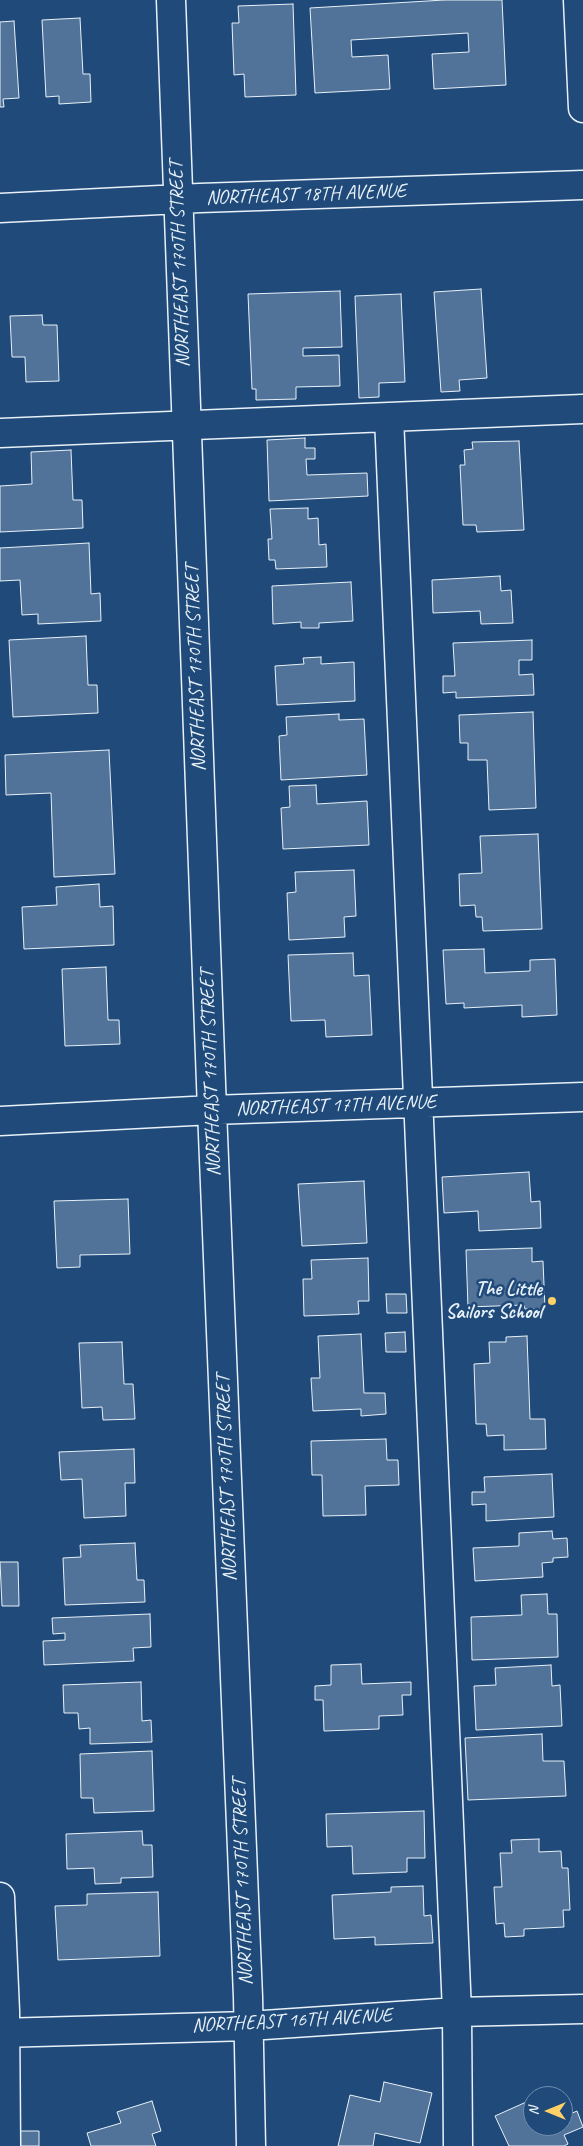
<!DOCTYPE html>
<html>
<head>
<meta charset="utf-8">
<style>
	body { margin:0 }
	#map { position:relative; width:583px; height:2146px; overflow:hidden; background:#1f4a7a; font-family:Caveat,sans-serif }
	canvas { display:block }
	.north { position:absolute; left:523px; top:2086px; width:50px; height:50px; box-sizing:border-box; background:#1f4a7a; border:1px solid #6f8dac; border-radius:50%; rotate:270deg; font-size:14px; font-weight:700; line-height:20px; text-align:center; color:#e8f1f8 }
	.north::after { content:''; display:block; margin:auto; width:18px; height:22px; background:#ffd166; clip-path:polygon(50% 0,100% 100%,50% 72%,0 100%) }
</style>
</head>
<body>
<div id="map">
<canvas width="583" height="2146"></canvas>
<div class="north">N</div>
</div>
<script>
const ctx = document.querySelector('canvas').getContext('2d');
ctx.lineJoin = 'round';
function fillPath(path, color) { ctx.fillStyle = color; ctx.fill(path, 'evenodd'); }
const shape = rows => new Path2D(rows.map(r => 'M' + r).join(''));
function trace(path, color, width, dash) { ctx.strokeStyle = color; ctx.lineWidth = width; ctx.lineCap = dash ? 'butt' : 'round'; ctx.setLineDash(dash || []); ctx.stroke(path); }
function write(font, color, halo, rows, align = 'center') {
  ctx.font = font + ' Caveat,sans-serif'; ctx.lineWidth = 5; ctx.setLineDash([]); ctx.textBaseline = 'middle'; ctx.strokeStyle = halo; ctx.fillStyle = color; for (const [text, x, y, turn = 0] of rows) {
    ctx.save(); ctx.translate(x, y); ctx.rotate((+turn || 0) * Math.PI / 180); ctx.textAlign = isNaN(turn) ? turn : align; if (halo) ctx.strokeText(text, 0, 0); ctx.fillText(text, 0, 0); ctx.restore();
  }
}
const building = shape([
	[444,0,502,0,506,85,434,89,432,54,469,52,468,33,351,40,352,57,388,55,390,89,315,93,310,8,444,0],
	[293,4,296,95,245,97,244,74,234,75,232,23,239,23,238,6,293,4],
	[80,18,83,74,90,74,91,102,59,104,59,96,46,97,42,20,80,18],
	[14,21,19,98,3,99,4,107,0,107,0,22,14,21],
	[481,289,487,378,459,380,460,391,441,392,434,292,481,289],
	[340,291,342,347,303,348,303,356,339,355,340,386,296,387,296,399,256,400,256,389,252,389,248,294,340,291],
	[401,294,405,382,379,383,379,397,359,398,355,296,401,294],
	[42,315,43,325,57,325,59,381,26,382,25,357,12,357,10,316,42,315],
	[305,438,305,448,315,448,315,459,306,459,307,475,367,473,368,496,269,501,267,440,305,438],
	[519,441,524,530,477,532,476,525,463,525,460,465,465,465,464,450,473,449,472,442,519,441],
	[71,450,73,500,82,500,83,528,0,532,0,486,32,484,31,452,71,450],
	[308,508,308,519,318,518,319,545,326,544,327,567,276,569,275,560,269,560,268,539,272,539,270,509,308,508],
	[89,543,91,594,100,593,101,621,38,624,38,614,22,615,20,580,0,581,0,548,89,543],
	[500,576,501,591,511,590,513,623,481,624,480,611,433,613,432,580,500,576],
	[351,582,353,621,319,623,319,628,301,628,301,622,273,624,272,586,351,582],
	[86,636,88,685,97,685,98,713,13,717,9,640,86,636],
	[532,640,532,660,519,660,519,675,533,674,534,695,456,698,456,692,443,693,443,676,455,676,453,643,532,640],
	[321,657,321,664,354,662,355,701,277,705,275,666,304,664,303,658,321,657],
	[533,712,536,808,489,810,487,760,468,760,468,743,460,743,459,715,533,712],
	[339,714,339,720,364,719,367,775,281,780,279,736,287,735,286,717,339,714],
	[109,750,115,874,54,877,51,793,6,795,5,755,109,750],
	[316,785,317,804,367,801,369,845,283,849,281,808,290,807,289,786,316,785],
	[538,834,542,929,483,931,482,917,476,917,475,905,460,906,459,874,482,873,480,836,538,834],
	[354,870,356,916,344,917,345,937,289,940,287,893,296,892,295,872,354,870],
	[99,884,100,907,113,906,114,945,24,949,22,907,57,905,56,887,99,884],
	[484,949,485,973,530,971,530,960,555,959,557,1015,522,1017,522,1005,464,1008,464,1003,446,1004,443,950,484,949],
	[353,953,354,976,369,975,372,1035,326,1037,325,1020,291,1021,288,955,353,953],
	[106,967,108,1020,119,1020,120,1044,65,1046,62,969,106,967],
	[529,1172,531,1202,540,1201,541,1228,479,1231,478,1211,444,1213,442,1177,529,1172],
	[364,1181,367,1243,302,1246,298,1184,364,1181],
	[128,1199,130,1254,80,1255,80,1267,57,1268,54,1201,128,1199],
	[532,1248,532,1262,543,1261,545,1309,525,1309,524,1305,468,1307,466,1250,532,1248],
	[368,1258,369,1301,358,1301,359,1314,304,1316,303,1279,312,1279,311,1260,368,1258],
	[386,1294,406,1294,407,1313,387,1313,386,1294],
	[405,1332,406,1352,386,1352,385,1333,405,1332],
	[361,1334,364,1393,385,1393,386,1414,361,1416,361,1409,313,1411,311,1378,320,1378,318,1336,361,1334],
	[527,1336,530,1419,545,1419,546,1449,504,1450,504,1435,487,1436,486,1424,476,1424,474,1364,490,1363,489,1342,506,1342,506,1337,527,1336],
	[122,1342,124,1384,133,1384,135,1419,103,1420,102,1407,82,1408,79,1343,122,1342],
	[386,1439,387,1460,398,1460,399,1485,365,1486,366,1515,323,1516,322,1475,312,1475,311,1441,386,1439],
	[134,1449,135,1483,125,1483,126,1516,84,1518,82,1479,61,1480,59,1452,134,1449],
	[552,1474,554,1517,486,1521,486,1504,472,1505,472,1492,485,1492,484,1477,552,1474],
	[552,1531,553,1539,567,1538,568,1557,553,1558,553,1562,542,1563,543,1577,475,1581,473,1548,519,1546,519,1533,552,1531],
	[135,1543,137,1580,144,1580,145,1602,65,1605,63,1558,81,1557,80,1545,135,1543],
	[0,1562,18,1562,19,1606,2,1606,0,1562],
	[547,1594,548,1614,557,1614,558,1657,472,1660,471,1617,522,1615,521,1595,547,1594],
	[150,1614,151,1647,133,1648,134,1661,44,1665,43,1641,65,1640,65,1633,53,1634,52,1618,150,1614],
	[361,1664,362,1684,411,1682,411,1695,402,1695,403,1715,379,1716,379,1729,324,1731,323,1700,315,1700,315,1686,331,1685,331,1665,361,1664],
	[551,1665,552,1686,560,1685,562,1726,476,1730,474,1686,496,1685,495,1668,551,1665],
	[141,1682,142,1721,151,1720,152,1742,90,1744,90,1728,79,1729,78,1713,64,1713,63,1685,141,1682],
	[542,1734,543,1761,564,1761,566,1796,468,1800,465,1738,542,1734],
	[152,1751,154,1811,94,1813,93,1798,81,1798,80,1754,152,1751],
	[424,1811,425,1858,407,1858,407,1872,353,1874,352,1846,327,1847,326,1814,424,1811],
	[142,1831,143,1845,152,1845,153,1877,121,1878,121,1883,95,1884,94,1868,67,1869,66,1834,142,1831],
	[539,1839,539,1852,561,1851,562,1868,568,1868,570,1910,563,1910,564,1927,524,1929,524,1936,505,1937,504,1923,496,1924,494,1887,502,1887,500,1853,512,1853,511,1840,539,1839],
	[423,1886,424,1916,431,1915,433,1943,375,1945,375,1937,334,1939,332,1895,391,1892,391,1887,423,1886],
	[158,1892,160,1956,58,1960,55,1906,87,1905,87,1894,158,1892],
	[384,2082,432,2093,420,2143,375,2133,373,2146,338,2146,350,2095,380,2102,384,2082],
	[533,2099,533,2126,563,2126,564,2100,570,2114,577,2111,583,2127,564,2135,568,2144,564,2146,509,2146,495,2116,533,2099],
	[152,2101,161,2131,152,2134,156,2146,91,2146,87,2133,121,2123,117,2112,152,2101],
	[18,2131,39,2131,39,2146,18,2146,18,2131]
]);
const minor = shape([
	[171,0,212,1110,248,1997,251,2146],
	[578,0,583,108],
	[0,208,200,198,583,185],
	[389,417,457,2012,458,2146],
	[0,433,583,409],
	[0,1121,212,1110,583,1097],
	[0,1897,5,2011,6,2146],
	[0,2033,249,2026,457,2012,583,2009]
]);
const markers = [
	[552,1301,5,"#ffd166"]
];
const streetNames = [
	["NORTHEAST 18TH AVENUE",306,195,-2],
	["NORTHEAST 170TH STREET",180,264,-92],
	["NORTHEAST 170TH STREET",196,668,-92],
	["NORTHEAST 170TH STREET",211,1073,-92],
	["NORTHEAST 17TH AVENUE",336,1106,-2],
	["NORTHEAST 170TH STREET",227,1478,-92],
	["NORTHEAST 170TH STREET",243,1882,-92],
	["NORTHEAST 16TH AVENUE",292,2021,-3]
];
const poiNames = [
	["The Little",542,1290],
	["Sailors School",542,1313]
];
fillPath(building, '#517399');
trace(building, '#e8f1f8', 1);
trace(minor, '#e8f1f8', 31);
trace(minor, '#1f4a7a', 28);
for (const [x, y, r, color] of markers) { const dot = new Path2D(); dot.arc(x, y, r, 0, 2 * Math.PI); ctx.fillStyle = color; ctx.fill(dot); trace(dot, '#1f4a7a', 2); }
write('20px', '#e8f1f8', '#1f4a7a', streetNames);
write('bold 20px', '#e8f1f8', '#1f4a7a', poiNames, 'right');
</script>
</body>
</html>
